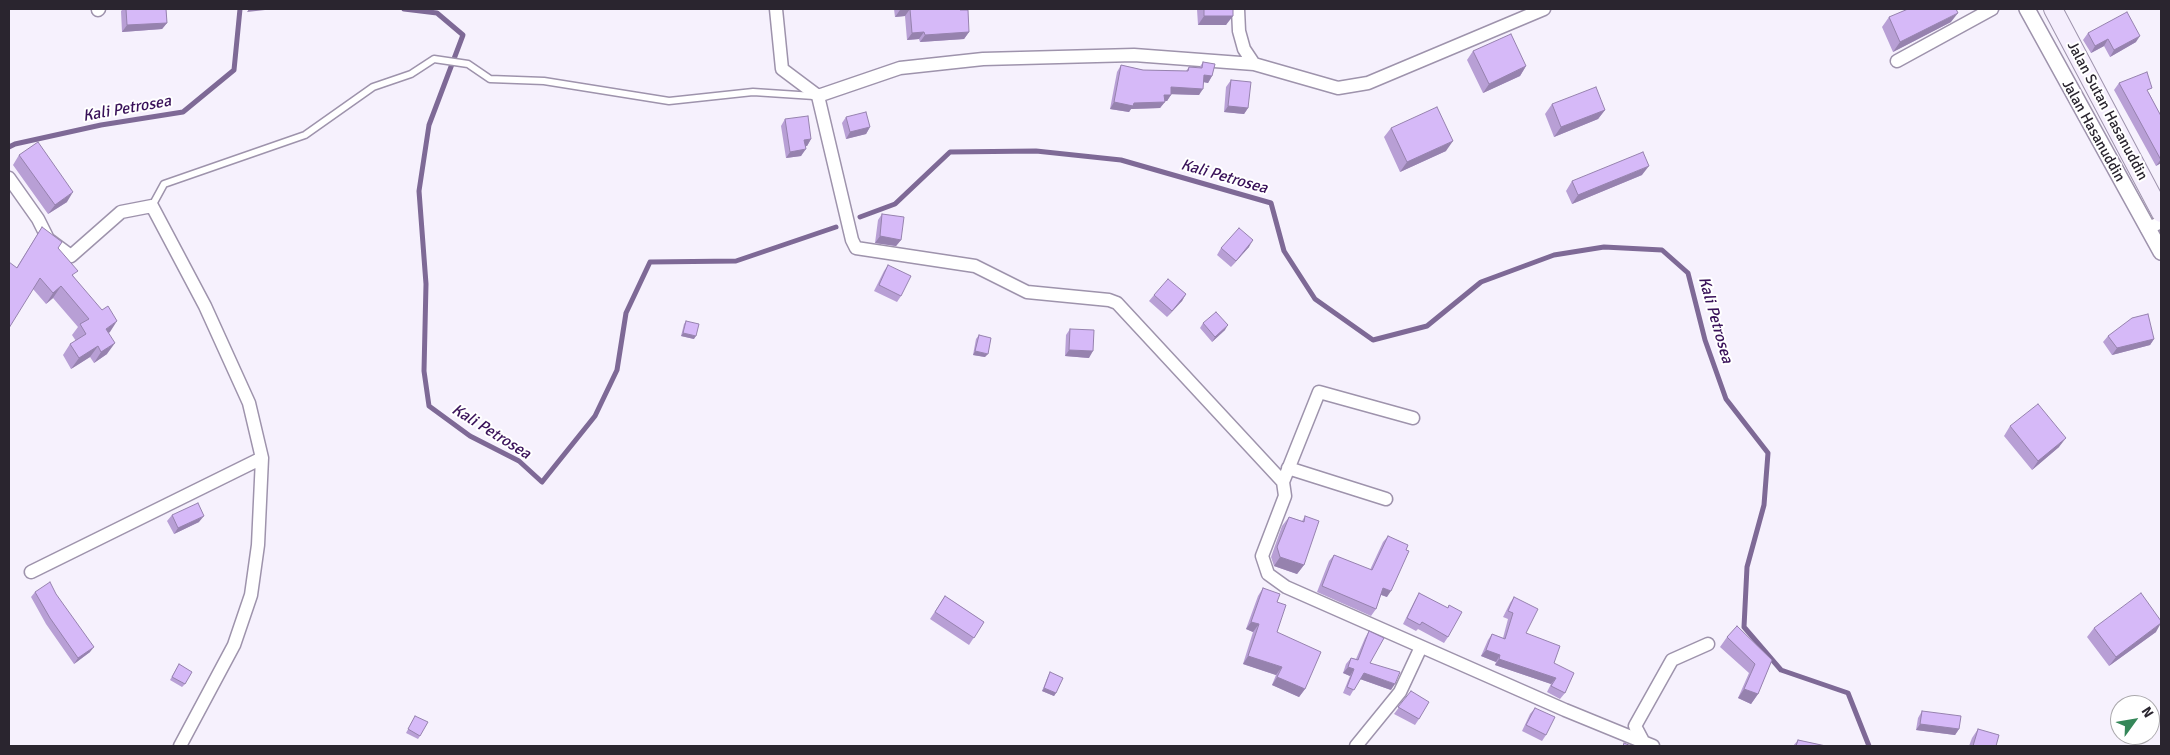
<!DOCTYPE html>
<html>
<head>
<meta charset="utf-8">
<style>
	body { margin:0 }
	#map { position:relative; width:2170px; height:755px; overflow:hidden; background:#f6f1fd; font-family:Signika,sans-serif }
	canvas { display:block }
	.frame { position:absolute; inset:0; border:10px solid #2a252f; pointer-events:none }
	.north { position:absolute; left:2110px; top:695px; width:50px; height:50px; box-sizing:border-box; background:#fff; border:1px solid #aaa8ac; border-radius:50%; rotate:58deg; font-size:14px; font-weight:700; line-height:20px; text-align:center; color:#2a252f }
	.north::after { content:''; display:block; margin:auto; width:18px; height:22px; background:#358759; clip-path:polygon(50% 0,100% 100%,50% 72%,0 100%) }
</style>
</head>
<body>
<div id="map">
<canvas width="2170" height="755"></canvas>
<div class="frame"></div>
<div class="north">N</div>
</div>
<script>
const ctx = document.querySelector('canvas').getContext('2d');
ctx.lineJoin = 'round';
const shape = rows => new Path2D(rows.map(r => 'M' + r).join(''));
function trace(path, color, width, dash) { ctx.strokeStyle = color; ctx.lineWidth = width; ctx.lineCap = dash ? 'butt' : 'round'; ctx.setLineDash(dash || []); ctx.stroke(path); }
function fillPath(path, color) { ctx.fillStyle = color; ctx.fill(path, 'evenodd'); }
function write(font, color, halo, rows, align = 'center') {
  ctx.font = font + ' Signika,sans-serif'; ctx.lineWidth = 4; ctx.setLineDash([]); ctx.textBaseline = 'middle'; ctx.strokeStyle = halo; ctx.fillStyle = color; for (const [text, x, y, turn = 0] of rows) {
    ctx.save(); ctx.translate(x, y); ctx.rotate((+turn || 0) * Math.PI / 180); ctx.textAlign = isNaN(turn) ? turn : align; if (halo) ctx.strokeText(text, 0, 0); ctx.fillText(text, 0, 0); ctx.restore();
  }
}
const stream = shape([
	[404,9,437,13,463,35,429,125,419,191,426,284,424,371,429,406,470,436,519,461,542,482,595,416,617,370,626,313,650,262,736,261,836,227],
	[9,147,15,144,101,125,183,112,234,70,240,9],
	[860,217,895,204,950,152,1036,151,1121,160,1271,203,1284,251,1315,299,1373,340,1427,326,1481,282,1554,255,1604,247,1662,250,1688,273,1705,340,1726,399,1768,453,1764,505,1747,567,1744,627,1781,670,1848,693,1869,746]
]);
const service = shape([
	[152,206,164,184,305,135,373,87,411,74,434,59,468,64,490,79,544,81,669,101,753,92,814,96]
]);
const minor = shape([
	[776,9,782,69,818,96,852,240,856,248,975,266,1027,292,1109,300,1117,303,1283,482,1285,496,1262,556,1268,574,1286,587,1565,710,1653,746],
	[1238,9,1239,31,1244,49,1254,64,1338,88,1368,83,1544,9],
	[98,10,99,9],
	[1897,61,1992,9],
	[818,96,900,68,983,59,1134,55,1254,64],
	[9,178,38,219,48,239,71,256,121,212,152,206,205,306,249,403,262,458,258,545,251,595,234,645,180,746],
	[2147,229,2161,222],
	[1288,468,1386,499],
	[1283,482,1319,392,1413,418],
	[31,572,262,458],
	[1356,746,1400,692,1421,647],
	[1643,746,1644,743,1635,726,1672,660,1708,644]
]);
const tertiary = shape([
	[2027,9,2161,252]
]);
const secondary = shape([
	[2053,9,2161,213]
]);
const wall = shape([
	[123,9,166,9,167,23,162,29,122,32,121,11],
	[894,9,959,9,969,32,964,39,920,42,919,39,907,40,905,16,895,17],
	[1197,9,1233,9,1226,25,1198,25],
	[1889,17,1951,22,1893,52,1882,27],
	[2088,33,2136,42,2110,57,2104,46,2091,53,2083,40],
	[1473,51,1526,66,1520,76,1483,93,1467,60],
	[1203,62,1212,76,1208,83,1203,82,1199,95,1171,94,1167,101,1165,101,1160,108,1131,109,1129,112,1110,109,1117,72,1121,65,1143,70,1186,71,1189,67,1199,68],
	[1231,80,1248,108,1244,114,1224,112,1226,87],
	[2119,83,2149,93,2161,116,2161,163,2156,166,2114,90],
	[1552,104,1605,110,1598,119,1554,137,1545,114],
	[846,117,870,127,866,134,846,139,842,123],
	[785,119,811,139,807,146,805,146,801,156,786,158,781,126],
	[1391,128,1446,151,1400,172,1384,137],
	[19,155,67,202,48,214,13,165],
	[1642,175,1572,204,1566,191,1572,181],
	[882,214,901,240,896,246,875,243,878,220],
	[42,227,58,248,74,277,110,332,108,333,107,354,94,363,90,357,71,369,63,355,70,344,76,341,72,335,78,327,53,298,46,304,33,289,17,267],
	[1249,247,1231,267,1217,255,1221,248],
	[888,265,901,296,897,302,874,291,884,271],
	[1186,294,1182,301,1167,317,1149,301,1154,295],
	[686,321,694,339,681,336,684,324],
	[1203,323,1225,330,1212,342,1200,328],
	[1070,329,1089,358,1065,356,1066,335],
	[979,335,985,357,973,355,976,339],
	[2108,336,2154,339,2150,345,2112,355,2103,342],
	[2010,426,2059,447,2032,470,2004,436],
	[172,515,199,522,174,534,167,521],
	[1305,516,1304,565,1297,574,1274,566,1271,557,1282,526,1289,517,1302,521],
	[1388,536,1387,597,1381,595,1376,609,1371,616,1317,592,1329,561,1334,555,1370,570,1383,542],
	[1263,588,1277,602,1277,632,1305,689,1299,697,1272,685,1276,675,1243,664,1253,632,1246,629,1258,596],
	[35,592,56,594,90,652,74,664,46,624,31,597],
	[1419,593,1447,608,1448,637,1444,643,1418,629,1416,631,1403,624,1415,600],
	[945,596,984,622,969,645,930,619],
	[1514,597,1526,633,1554,663,1565,693,1560,699,1547,692,1551,684,1495,665,1496,662,1481,656,1488,640,1492,634,1503,638,1508,619,1503,617,1510,603],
	[2094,628,2156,632,2109,666,2087,637],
	[1369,631,1370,663,1391,690,1360,679,1350,696,1343,693,1350,676,1343,673,1346,664,1351,658,1356,659,1365,638],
	[1727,637,1772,660,1758,694,1751,704,1738,698,1749,673,1720,647],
	[179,664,185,684,182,687,170,680],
	[1050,672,1056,693,1054,696,1042,691,1048,676],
	[1411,691,1419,719,1415,725,1394,714],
	[1535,708,1546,735,1542,741,1522,731,1530,714],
	[1922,711,1959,729,1955,735,1916,730,1918,718],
	[415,716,420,736,418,739,406,733],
	[1978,729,1996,746,1969,746,1972,738],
	[1798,740,1826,746,1793,746]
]);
const shadedWall = shape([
	[249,9,274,9,247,12],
	[910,9,905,16,895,17,900,10],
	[1958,13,1951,22,1893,52,1900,42],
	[1204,16,1233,16,1226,25,1198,25],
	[167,23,162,29,122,32,127,25],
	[924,32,919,39,907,40,912,33],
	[969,32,964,39,920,42,925,35],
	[2140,36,2136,42,2110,57,2114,50],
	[2108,39,2104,46,2091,53,2095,46],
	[1526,66,1520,76,1483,93,1489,84],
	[1204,75,1212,76,1208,83,1199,81],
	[1171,87,1203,89,1199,95,1166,94],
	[1164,95,1171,95,1167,101,1160,101],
	[1114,102,1134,103,1165,102,1160,108,1131,109,1129,112,1110,109],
	[1228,106,1248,108,1244,114,1224,112],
	[1605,110,1598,119,1554,137,1561,127],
	[870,127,866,134,846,139,850,132],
	[811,139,807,146,800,147,804,140],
	[1453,141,1446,151,1400,172,1407,162],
	[806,149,801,156,786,158,790,152],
	[2161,159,2161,163,2156,166],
	[1649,166,1642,175,1572,204,1578,195],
	[73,192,67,202,48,214,55,205],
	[880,236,901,240,896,246,875,243],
	[1253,240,1249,247,1231,267,1236,261],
	[61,286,53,298,46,304,53,293],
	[1186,294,1182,301,1167,317,1172,311],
	[117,321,110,332,98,340,106,329],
	[1228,325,1225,330,1212,342,1215,337],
	[683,333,696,336,694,339,681,336],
	[2154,339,2150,345,2112,355,2117,348],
	[115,343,107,354,94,363,101,352],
	[98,346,90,357,71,369,79,358],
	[1069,350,1093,351,1089,358,1065,356],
	[975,351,988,354,985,357,973,355],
	[2066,438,2059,447,2032,470,2038,461],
	[204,516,199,522,174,534,178,528],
	[1280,557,1304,565,1297,574,1274,566],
	[1383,588,1391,591,1387,597,1379,594],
	[1251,622,1259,624,1253,632,1246,629],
	[2161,623,2156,632,2109,666,2116,657],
	[94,647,90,652,74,664,78,658],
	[1486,650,1500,655,1496,662,1481,656],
	[1248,656,1282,667,1276,675,1243,664],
	[1499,659,1556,678,1551,684,1495,665],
	[1348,667,1354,669,1350,676,1343,673],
	[1364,673,1395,684,1391,690,1360,679],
	[1277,677,1305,689,1299,697,1272,685],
	[1044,688,1056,693,1054,696,1042,691],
	[1744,689,1758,694,1751,704,1738,698],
	[1920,724,1959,729,1955,735,1916,730]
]);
const building = shape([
	[126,9,166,9,167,23,127,25,126,9],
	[900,9,959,9,960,10,968,10,969,32,925,35,924,32,912,33,910,9,900,10,900,9],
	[1204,9,1233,9,1233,16,1204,16,1204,9],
	[1908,9,1956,9,1958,13,1900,42,1889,17,1908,9],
	[2127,12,2140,36,2114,50,2108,39,2095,46,2088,33,2127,12],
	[1511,34,1526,66,1489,84,1473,51,1511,34],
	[1203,62,1215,64,1212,76,1204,75,1203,89,1171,87,1171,95,1164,95,1165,102,1134,103,1133,106,1114,102,1121,65,1143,70,1188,71,1189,67,1202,68,1203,62],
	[2147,72,2152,88,2147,90,2161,116,2161,160,2119,83,2147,72],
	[1231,80,1251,82,1248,108,1228,106,1231,80],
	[1596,87,1605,110,1561,127,1552,104,1596,87],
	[1437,107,1453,141,1407,162,1391,128,1437,107],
	[866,112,870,127,850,132,846,117,866,112],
	[808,116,811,139,804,140,806,149,790,152,785,119,808,116],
	[38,142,73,192,55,205,19,155,38,142],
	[1643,152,1649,166,1578,195,1572,181,1643,152],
	[882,214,904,217,901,240,880,236,882,214],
	[42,227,62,242,58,248,78,271,72,275,102,310,108,306,117,321,106,329,115,343,101,352,98,346,79,358,70,344,86,334,80,324,89,319,61,286,53,293,40,278,9,328,9,262,17,268,42,227],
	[1239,228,1253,240,1236,261,1221,248,1239,228],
	[888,265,911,276,901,296,879,285,888,265],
	[1168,279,1186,294,1172,311,1154,295,1168,279],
	[1216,312,1228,325,1215,337,1203,323,1216,312],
	[2148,314,2154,339,2117,348,2108,336,2132,318,2148,314],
	[686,321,699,324,696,336,683,333,686,321],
	[1070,329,1094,330,1093,351,1069,350,1070,329],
	[979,335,991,338,988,354,975,351,979,335],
	[2038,404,2066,438,2038,461,2010,426,2038,404],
	[198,503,204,516,178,528,172,515,198,503],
	[1305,516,1319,521,1304,565,1280,557,1277,547,1289,517,1304,522,1305,516],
	[1388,536,1408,545,1406,550,1409,551,1391,591,1383,588,1376,609,1322,586,1334,555,1372,570,1388,536],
	[50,582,56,594,94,647,78,658,50,618,35,592,50,582],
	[1263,588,1280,594,1277,602,1286,605,1277,632,1321,652,1305,689,1277,677,1282,667,1248,656,1259,624,1251,622,1263,588],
	[1419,593,1448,608,1449,605,1462,612,1448,637,1422,622,1420,625,1407,618,1419,593],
	[2141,593,2161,621,2161,623,2116,657,2094,628,2141,593],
	[945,596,984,622,974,638,935,612,945,596],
	[1514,597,1538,609,1526,633,1560,646,1554,663,1574,673,1565,693,1551,686,1556,678,1499,659,1500,655,1486,650,1492,634,1505,639,1513,613,1508,611,1514,597],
	[1737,626,1772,660,1758,694,1744,689,1755,664,1727,637,1737,626],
	[1369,631,1384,638,1370,663,1400,672,1395,684,1364,673,1354,690,1347,687,1354,669,1348,667,1351,658,1358,660,1369,631],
	[179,664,192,672,185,684,172,677,179,664],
	[1050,672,1063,678,1056,693,1044,688,1050,672],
	[1411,691,1429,702,1419,719,1398,707,1411,691],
	[1535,708,1555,717,1546,735,1526,725,1535,708],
	[1922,711,1961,716,1959,729,1920,724,1922,711],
	[415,716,428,722,420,736,408,729,415,716],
	[1978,729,1999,735,1996,746,1973,746,1978,729],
	[1798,740,1826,746,1796,746,1798,740],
	[1624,743,1631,746,1623,746,1624,743]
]);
const streetNames = [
	["Jalan Sutan Hasanuddin",2107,111,62],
	["Jalan Hasanuddin",2093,131,61]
];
const waterNames = [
	["Kali Petrosea",127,109,-10],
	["Kali Petrosea",1224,177,16],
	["Kali Petrosea",1715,320,74],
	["Kali Petrosea",491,432,32]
];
trace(stream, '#7e6996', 5);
trace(service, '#9e93ac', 9);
trace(minor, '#9e93ac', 15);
trace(tertiary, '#9e93ac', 18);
trace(secondary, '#9e93ac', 20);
trace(service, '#fff', 6);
trace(minor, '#fff', 12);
trace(tertiary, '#fff', 15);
trace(secondary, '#f5eefd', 18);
fillPath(wall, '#b89fd5');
fillPath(shadedWall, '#9682ae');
fillPath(building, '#d6b9f8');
trace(building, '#9682ae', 1);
write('15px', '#2a252f', '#fff', streetNames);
write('italic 16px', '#391159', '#fff', waterNames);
</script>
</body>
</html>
